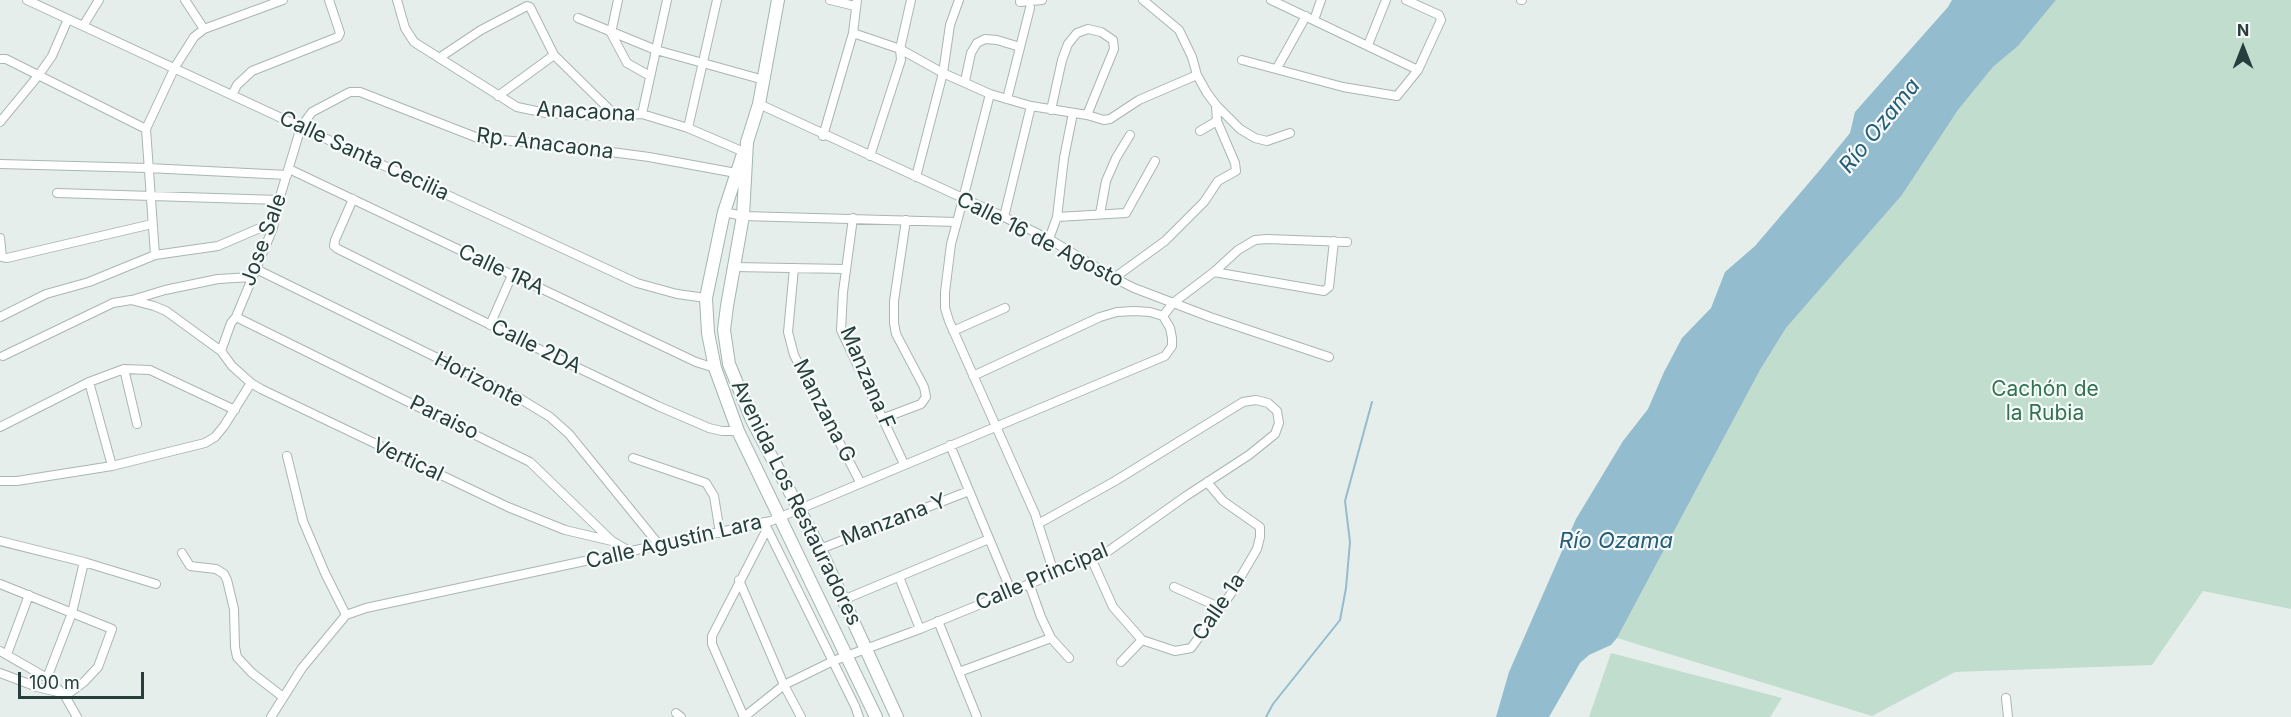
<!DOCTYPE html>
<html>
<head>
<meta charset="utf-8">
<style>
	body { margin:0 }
	#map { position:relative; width:2291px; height:717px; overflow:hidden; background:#e6eeeb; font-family:Inter,sans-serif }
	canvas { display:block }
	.north { position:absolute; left:2213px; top:18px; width:60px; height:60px; -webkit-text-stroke:4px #f6faf9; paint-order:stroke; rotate:0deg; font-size:16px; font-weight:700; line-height:24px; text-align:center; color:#263f3c }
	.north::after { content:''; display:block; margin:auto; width:21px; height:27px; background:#263f3c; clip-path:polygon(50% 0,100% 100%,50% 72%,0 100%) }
	.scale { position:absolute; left:18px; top:672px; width:126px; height:27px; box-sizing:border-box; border:3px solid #263f3c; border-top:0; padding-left:8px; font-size:18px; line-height:21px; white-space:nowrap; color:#263f3c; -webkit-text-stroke:4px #f6faf9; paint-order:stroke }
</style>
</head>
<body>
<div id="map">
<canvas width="2291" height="717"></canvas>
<div class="north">N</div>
<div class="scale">100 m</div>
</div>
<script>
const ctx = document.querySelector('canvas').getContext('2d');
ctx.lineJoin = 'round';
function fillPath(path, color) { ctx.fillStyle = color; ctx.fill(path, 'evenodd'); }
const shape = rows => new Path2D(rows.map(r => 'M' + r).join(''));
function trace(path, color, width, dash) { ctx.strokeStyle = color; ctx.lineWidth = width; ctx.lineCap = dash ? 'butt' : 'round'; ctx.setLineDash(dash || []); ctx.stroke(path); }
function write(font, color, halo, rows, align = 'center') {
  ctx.font = font + ' Inter,sans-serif'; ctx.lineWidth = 4.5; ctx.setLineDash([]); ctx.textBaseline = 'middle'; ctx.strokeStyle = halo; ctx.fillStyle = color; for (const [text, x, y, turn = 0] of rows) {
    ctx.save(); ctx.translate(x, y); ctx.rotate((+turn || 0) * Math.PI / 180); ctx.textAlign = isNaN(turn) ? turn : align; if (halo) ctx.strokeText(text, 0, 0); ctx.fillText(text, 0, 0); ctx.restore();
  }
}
const green = shape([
	[2056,0,2291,0,2291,609,2203,591,2152,665,1955,672,1872,716,1617,638,1760,370,1786,328,1902,195,1958,110,1993,67,2018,46],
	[1611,653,1782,698,1770,717,1589,717]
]);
const water = shape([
	[1952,0,2056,0,2018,46,1993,67,1958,110,1902,195,1786,328,1760,370,1617,638,1611,645,1589,655,1580,663,1549,717,1496,717,1509,672,1576,519,1623,441,1648,409,1664,372,1682,338,1711,308,1725,272,1755,246,1819,171,1850,133,1855,112,1948,7]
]);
const stream = shape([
	[1266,717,1273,704,1340,620,1346,588,1350,542,1345,501,1372,402]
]);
const street = shape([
	[27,0,637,283,677,294,706,298],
	[185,0,204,29],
	[397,0,405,28,414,42,517,107,546,113,601,116,642,114,688,128,744,152],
	[618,0,611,33,627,63,650,76],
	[830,0,855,6],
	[1143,0,1179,30,1192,57,1197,75,1207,93,1216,105,1240,129,1255,138,1267,141,1290,133],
	[1271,0,1418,70],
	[1521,0,1522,0],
	[1020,2,1042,0],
	[578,18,656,50,764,80],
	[1314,20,1321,0],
	[83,26,99,0],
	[853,33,900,49,943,73,990,94,1031,106,1087,115,1104,120,1110,119,1139,100,1197,75],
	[1368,45,1386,0],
	[439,58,481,30,527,6,530,7,554,55,615,115],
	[0,59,6,59,146,129],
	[1242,60,1343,87,1397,96,1418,70,1441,20,1439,15,1406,0],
	[1277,68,1306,16],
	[965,81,971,53,977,43,985,39,997,40,1020,47],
	[232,95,237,85,252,71,338,37,340,33,329,0],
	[498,96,554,55],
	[1007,99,1030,8],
	[759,104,1004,217,1049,239,1114,278,1134,288,1210,317,1329,357],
	[1051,110,1062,60,1068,44,1077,33,1088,29,1101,32,1113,40,1114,49,1087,115],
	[642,114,667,0],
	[0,122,38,76,52,56,68,19],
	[688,128,717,0],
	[1200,131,1217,121],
	[823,136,853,33,857,0],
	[870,156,901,60,900,49,911,0],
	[0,164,148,168,287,175],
	[289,169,696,362,715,368],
	[916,177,943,73,950,25,959,0],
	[57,193,279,200],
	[353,199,335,240,334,246,338,249,549,354,658,406,709,428,722,431,738,431],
	[724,212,743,216,957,222,990,94],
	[1100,214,1106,181,1116,158,1130,135],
	[1004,217,1031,106],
	[1057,217,1126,213,1155,161],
	[853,218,843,292,841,330,904,464],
	[957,222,951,244,945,292,945,308,949,321,1035,514,1054,573],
	[0,238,2,257,7,258,152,224],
	[1049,239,1057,217,1064,158,1073,113],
	[155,255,146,129,175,67,194,37,204,29,283,0],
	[734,267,846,269],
	[794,268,788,332,794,355,860,482],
	[256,269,519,398,550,417,569,434,660,546],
	[1214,272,1324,291,1329,287,1334,241],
	[1114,278,1165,241,1204,202,1218,181,1236,171,1235,163,1217,121,1216,105],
	[132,300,165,290,218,279,252,277],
	[1163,316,1173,303,1214,272,1238,250,1255,240,1267,239,1347,242],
	[0,317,46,294,89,282,155,255,218,246,274,222],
	[236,317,530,462,612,541,631,552],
	[490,325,512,275],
	[953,331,1005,308],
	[221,351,231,323,236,317,273,228,279,200,301,127,312,112,350,92,360,92,478,138,558,145,649,157,736,173],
	[3,356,113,303,131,300,154,306,166,311,221,351,232,366,251,383,261,389,508,507,565,530,612,541],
	[124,369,137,424],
	[973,376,1100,317,1117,312,1134,311,1150,312,1163,316],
	[89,382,112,466],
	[884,418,921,404,926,397,924,387,896,334,894,323,894,301,906,220],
	[0,427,89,382,124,369,150,370,235,410],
	[950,445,1011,591],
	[287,456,303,521,325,573,346,615],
	[633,458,706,483,714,496,720,533],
	[0,481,17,481,112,466,205,443,215,437,224,426,251,383],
	[764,522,855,706,859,717],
	[0,541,84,562,156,584],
	[820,549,969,491],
	[182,553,190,566,216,569,224,574,227,580,234,609,235,647,237,657,252,673,283,697],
	[1091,558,1113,607,1142,640,1175,651,1191,648,1230,595,1257,549,1260,537,1260,527,1223,501,1207,482],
	[899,577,920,629],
	[739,580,784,685,801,717],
	[1029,583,1041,617,1051,638,1069,658],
	[0,584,112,629,98,667,84,682,65,696],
	[1174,587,1221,608],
	[843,600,989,539],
	[938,621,977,717],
	[0,651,47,678,65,696,77,717],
	[7,654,29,595],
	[1121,662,1142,640],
	[959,672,1051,638],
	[0,673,37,687,62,693],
	[47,678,72,613,84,562],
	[2006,698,2008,717],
	[676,713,681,717],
	[271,717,302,668,346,615,366,608,771,521,1165,356,1172,346,1172,338,1170,328,1163,316],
	[744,717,784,685,833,661,920,629,1107,552,1186,496,1249,455,1275,434,1279,423,1277,411,1268,403,1256,400,1243,402,1115,481,1038,524],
	[744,717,712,644,712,636,767,529]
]);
const secondary = shape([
	[778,0,759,104,747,142,743,216,727,306,724,330,729,364,752,420,820,549,897,717],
	[743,154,724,212,706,298,708,333,715,368,738,431,876,717]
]);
const streetNames = [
	["Anacaona",586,112,3],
	["Rp. Anacaona",545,144,7],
	["Calle Santa Cecilia",364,156,25],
	["Jose Sale",264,240,-70],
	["Calle 16 de Agosto",1040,240,27],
	["Calle 1RA",501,270,25],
	["Calle 2DA",536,347,26],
	["Manzana F",867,378,67],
	["Horizonte",479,380,27],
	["Manzana G",824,411,63],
	["Paraiso",444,418,26],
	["Vertical",408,460,25],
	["Avenida Los Restauradores",796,503,64],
	["Manzana Y",894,520,-21],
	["Calle Agustín Lara",674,542,-13],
	["Calle Principal",1042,577,-23],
	["Calle 1a",1219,607,-56]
];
const parkNames = [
	["Cachón de",2045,390],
	["la Rubia",2045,414]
];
const waterNames = [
	["Río Ozama",1880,126,-51],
	["Río Ozama",1616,541]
];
fillPath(green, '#c1ddcd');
fillPath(water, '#93bcce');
trace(stream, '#93bcce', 2);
trace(street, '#a9b6b3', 10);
trace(secondary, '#a2b6b2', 14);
trace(street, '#fff', 8);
trace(secondary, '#fff', 12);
write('21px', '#263f3c', '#f6faf9', streetNames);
write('21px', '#337355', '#f6faf9', parkNames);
write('italic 22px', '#245d77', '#f6faf9', waterNames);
</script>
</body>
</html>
